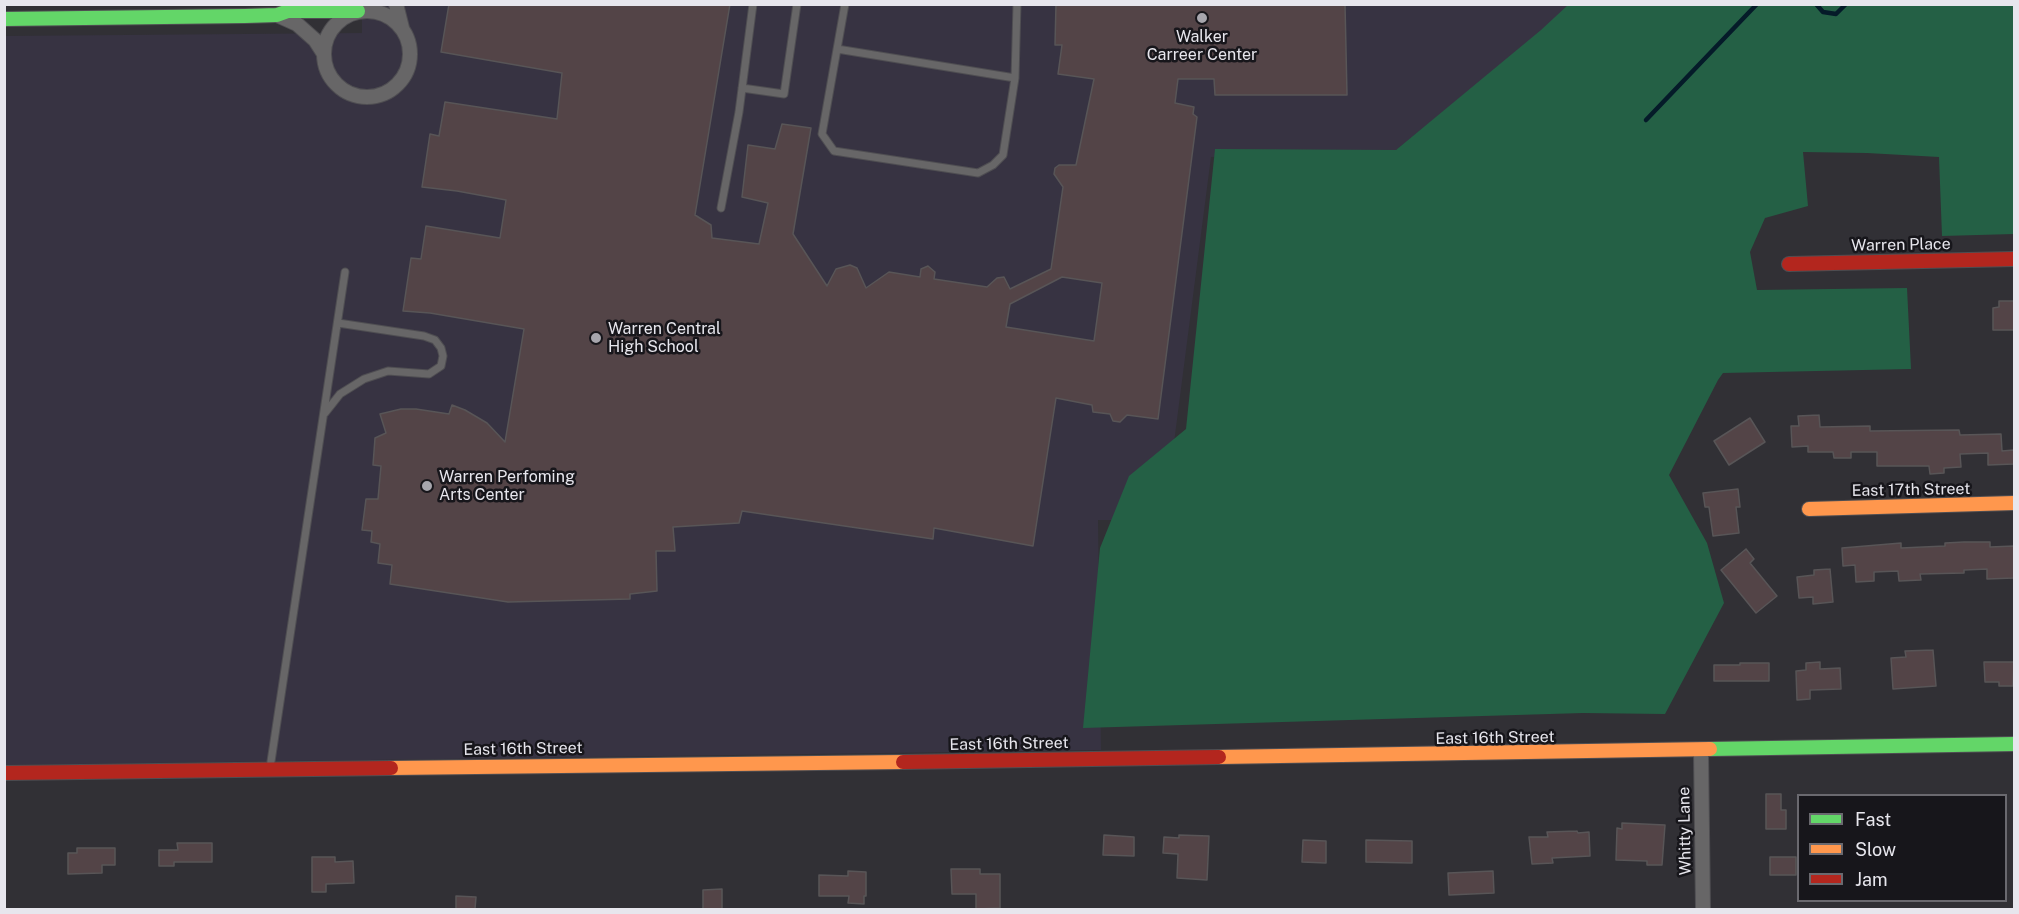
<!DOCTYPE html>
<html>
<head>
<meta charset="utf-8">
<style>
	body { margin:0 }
	#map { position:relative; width:2019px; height:914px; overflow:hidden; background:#313035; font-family:"Public Sans",sans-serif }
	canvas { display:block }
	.frame { position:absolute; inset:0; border:6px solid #e7e6ed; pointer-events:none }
	.legend { position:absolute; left:1797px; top:794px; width:210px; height:108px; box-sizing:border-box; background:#17161b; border:2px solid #6a696f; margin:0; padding:8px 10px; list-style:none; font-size:18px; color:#e7e6ed }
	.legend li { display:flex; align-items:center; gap:12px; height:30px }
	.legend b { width:30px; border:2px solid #6a696f }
</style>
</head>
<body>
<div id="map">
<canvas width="2019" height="914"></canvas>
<div class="frame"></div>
<ul class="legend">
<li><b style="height:8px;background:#63d668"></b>Fast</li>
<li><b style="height:8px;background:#ff974d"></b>Slow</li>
<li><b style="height:8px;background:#b3261e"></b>Jam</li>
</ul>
</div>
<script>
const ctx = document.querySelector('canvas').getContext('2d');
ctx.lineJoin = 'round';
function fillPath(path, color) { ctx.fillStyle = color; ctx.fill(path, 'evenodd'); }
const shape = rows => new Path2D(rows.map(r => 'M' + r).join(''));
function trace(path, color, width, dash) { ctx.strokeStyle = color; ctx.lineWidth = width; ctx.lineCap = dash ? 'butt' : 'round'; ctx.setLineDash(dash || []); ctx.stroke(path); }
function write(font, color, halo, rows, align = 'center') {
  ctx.font = font + ' "Public Sans",sans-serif'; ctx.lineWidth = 5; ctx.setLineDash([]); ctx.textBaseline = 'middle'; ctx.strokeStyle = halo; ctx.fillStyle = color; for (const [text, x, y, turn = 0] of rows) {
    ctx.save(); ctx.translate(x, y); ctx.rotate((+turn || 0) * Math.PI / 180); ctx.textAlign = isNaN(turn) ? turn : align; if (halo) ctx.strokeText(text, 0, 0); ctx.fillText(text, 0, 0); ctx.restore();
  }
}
const built = shape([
	[362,4,1574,5,1390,155,1211,157,1164,520,1098,520,1101,750,5,765,4,36,362,33]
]);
const forest = shape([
	[1568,5,2014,5,2014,234,1942,236,1939,157,1867,153,1803,152,1808,206,1765,218,1750,252,1757,290,1907,288,1911,369,1723,373,1718,380,1669,475,1707,543,1724,603,1665,714,1583,713,1083,728,1100,548,1129,476,1186,429,1215,149,1396,150,1541,30]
]);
const stream = shape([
	[1816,4,1823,12,1836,14,1846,4],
	[1646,120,1757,4]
]);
const building = shape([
	[449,4,730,4,695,215,711,225,712,238,759,244,768,203,742,197,748,145,775,149,782,124,811,128,793,234,827,286,836,269,850,265,857,268,866,288,889,272,920,277,921,269,928,266,935,272,934,279,987,287,997,278,1004,277,1010,289,1051,269,1063,187,1054,174,1055,168,1059,165,1076,165,1094,79,1058,74,1062,45,1055,45,1056,4,1345,4,1347,95,1215,95,1214,79,1178,79,1175,103,1194,107,1193,114,1197,117,1158,419,1127,415,1120,422,1113,421,1110,414,1093,412,1092,405,1056,398,1033,546,934,528,933,539,742,511,739,523,673,527,675,551,656,551,657,591,630,594,630,599,508,602,390,584,392,565,378,563,380,544,371,542,372,531,362,530,366,499,378,499,381,466,373,465,375,438,386,433,380,414,401,409,416,409,449,414,452,405,465,410,487,423,505,442,524,329,430,313,403,311,411,258,421,259,426,226,500,238,506,200,457,191,422,187,430,134,439,136,445,102,557,119,562,73,441,52,449,4],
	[1062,277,1102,283,1094,341,1006,327,1010,304,1062,277],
	[1999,301,2014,301,2014,330,1993,330,1993,308,1999,307,1999,301],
	[1819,415,1820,427,1870,426,1870,431,1959,430,1960,435,2001,434,2002,451,2014,450,2014,464,1988,465,1988,453,1960,454,1961,467,1944,468,1944,473,1930,474,1929,466,1877,466,1877,452,1851,452,1851,458,1834,458,1833,452,1808,452,1808,446,1792,447,1791,426,1799,426,1798,416,1819,415],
	[1750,418,1765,442,1729,465,1714,441,1750,418],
	[1738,489,1740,507,1736,507,1739,533,1713,536,1709,507,1705,507,1703,493,1738,489],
	[1964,542,1990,542,1990,547,2014,546,2014,578,1987,579,1987,569,1964,570,1964,573,1920,574,1921,580,1899,581,1898,571,1874,572,1874,581,1856,582,1855,565,1843,566,1842,548,1901,543,1901,548,1945,546,1945,543,1964,542],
	[1746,549,1754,559,1750,563,1777,596,1756,613,1721,570,1746,549],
	[1830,569,1833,602,1813,604,1813,597,1799,598,1797,577,1814,575,1814,570,1830,569],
	[1933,650,1936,686,1893,689,1891,658,1906,657,1905,651,1933,650],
	[1820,662,1820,669,1840,668,1841,689,1810,690,1810,699,1797,700,1796,671,1806,670,1806,663,1820,662],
	[1984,662,2014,662,2013,686,1999,686,1999,682,1985,682,1984,662],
	[1740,663,1769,663,1769,681,1714,681,1714,665,1740,665,1740,663],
	[1766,794,1781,794,1781,810,1786,810,1786,829,1766,829,1766,794],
	[1622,823,1665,825,1662,865,1647,865,1647,861,1616,860,1617,828,1622,829,1622,823],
	[1577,831,1578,833,1589,832,1590,856,1552,858,1553,863,1532,864,1529,837,1548,837,1547,832,1577,831],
	[1104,835,1134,837,1134,856,1103,855,1104,835],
	[1179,835,1209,836,1207,880,1177,878,1178,854,1163,853,1164,837,1179,838,1179,835],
	[1303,840,1326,841,1326,863,1302,862,1303,840],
	[1366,840,1412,841,1412,863,1366,862,1366,840],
	[177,843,212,843,212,862,174,862,174,866,159,866,159,850,178,850,177,843],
	[77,848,115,848,115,865,102,865,102,873,68,874,68,853,77,853,77,848],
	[312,857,335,857,335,862,353,861,354,883,326,884,326,892,312,892,312,857],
	[1770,857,1796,857,1796,875,1770,875,1770,857],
	[951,869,980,869,980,874,1000,874,1000,908,976,909,976,894,952,894,951,869],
	[848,871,866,872,866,896,864,896,864,904,848,903,849,896,819,896,819,875,848,876,848,871],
	[1493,871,1494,893,1449,895,1448,873,1493,871],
	[722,889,722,909,703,909,703,890,722,889],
	[456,896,476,897,475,909,456,909,456,896]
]);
const lane = shape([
	[845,4,822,134,834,151,978,173,993,165,1003,155,1015,78,1017,4],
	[837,49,1015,78],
	[742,88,784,94,797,4],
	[721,208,739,112,753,4],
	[325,413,340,394,364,379,388,371,429,374,441,366,443,356,441,348,435,340,424,336,338,323],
	[270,768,345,272]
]);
const street = shape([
	[396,4,402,28],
	'324 54a43 43 0 1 1 86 0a43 43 0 1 1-86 0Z',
	[277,15,297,24,315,40,324,54],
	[1701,751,1703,910]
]);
const fast = shape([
	[4,19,245,16,277,15,288,11,358,11],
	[1710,749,2014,744]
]);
const slow = shape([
	[1809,509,2014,503],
	[1219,757,1710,749],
	[391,768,903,762]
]);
const jam = shape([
	[1789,264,2014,259],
	[903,762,1219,757],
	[4,773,391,768]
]);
const markers = [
	[1202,18,6,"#a7a6ad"],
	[596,338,6,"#a7a6ad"],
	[427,486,6,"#a7a6ad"]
];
const poiNames = [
	["Walker",1202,37,"center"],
	["Carreer Center",1202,55,"center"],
	["Warren Central",608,329],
	["High School",608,347],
	["Warren Perfoming",439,477],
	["Arts Center",439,495]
];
const streetNames = [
	["Warren Place",1901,245,-1],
	["East 17th Street",1911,490,-1],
	["East 16th Street",1495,738,-1],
	["East 16th Street",1009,744,-1],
	["East 16th Street",523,749,-1],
	["Whitty Lane",1685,831,-91]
];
fillPath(built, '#373342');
fillPath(forest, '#246045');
trace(stream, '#051b29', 4.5);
fillPath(building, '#534447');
trace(building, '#585557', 1.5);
trace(lane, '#4f4e52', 9);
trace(street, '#4f4e52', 16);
trace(fast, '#4f4e52', 16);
trace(slow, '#4f4e52', 16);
trace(jam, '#4f4e52', 16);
trace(lane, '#676667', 7);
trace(street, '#676667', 14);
trace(fast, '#63d668', 14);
trace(slow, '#ff974d', 14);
trace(jam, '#b3261e', 14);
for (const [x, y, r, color] of markers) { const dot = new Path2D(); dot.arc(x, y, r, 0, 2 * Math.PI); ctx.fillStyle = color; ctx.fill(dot); trace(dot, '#17161b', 2); }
write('16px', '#e7e6ed', '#17161b', poiNames, 'left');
write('16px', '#e7e6ed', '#17161b', streetNames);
</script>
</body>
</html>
